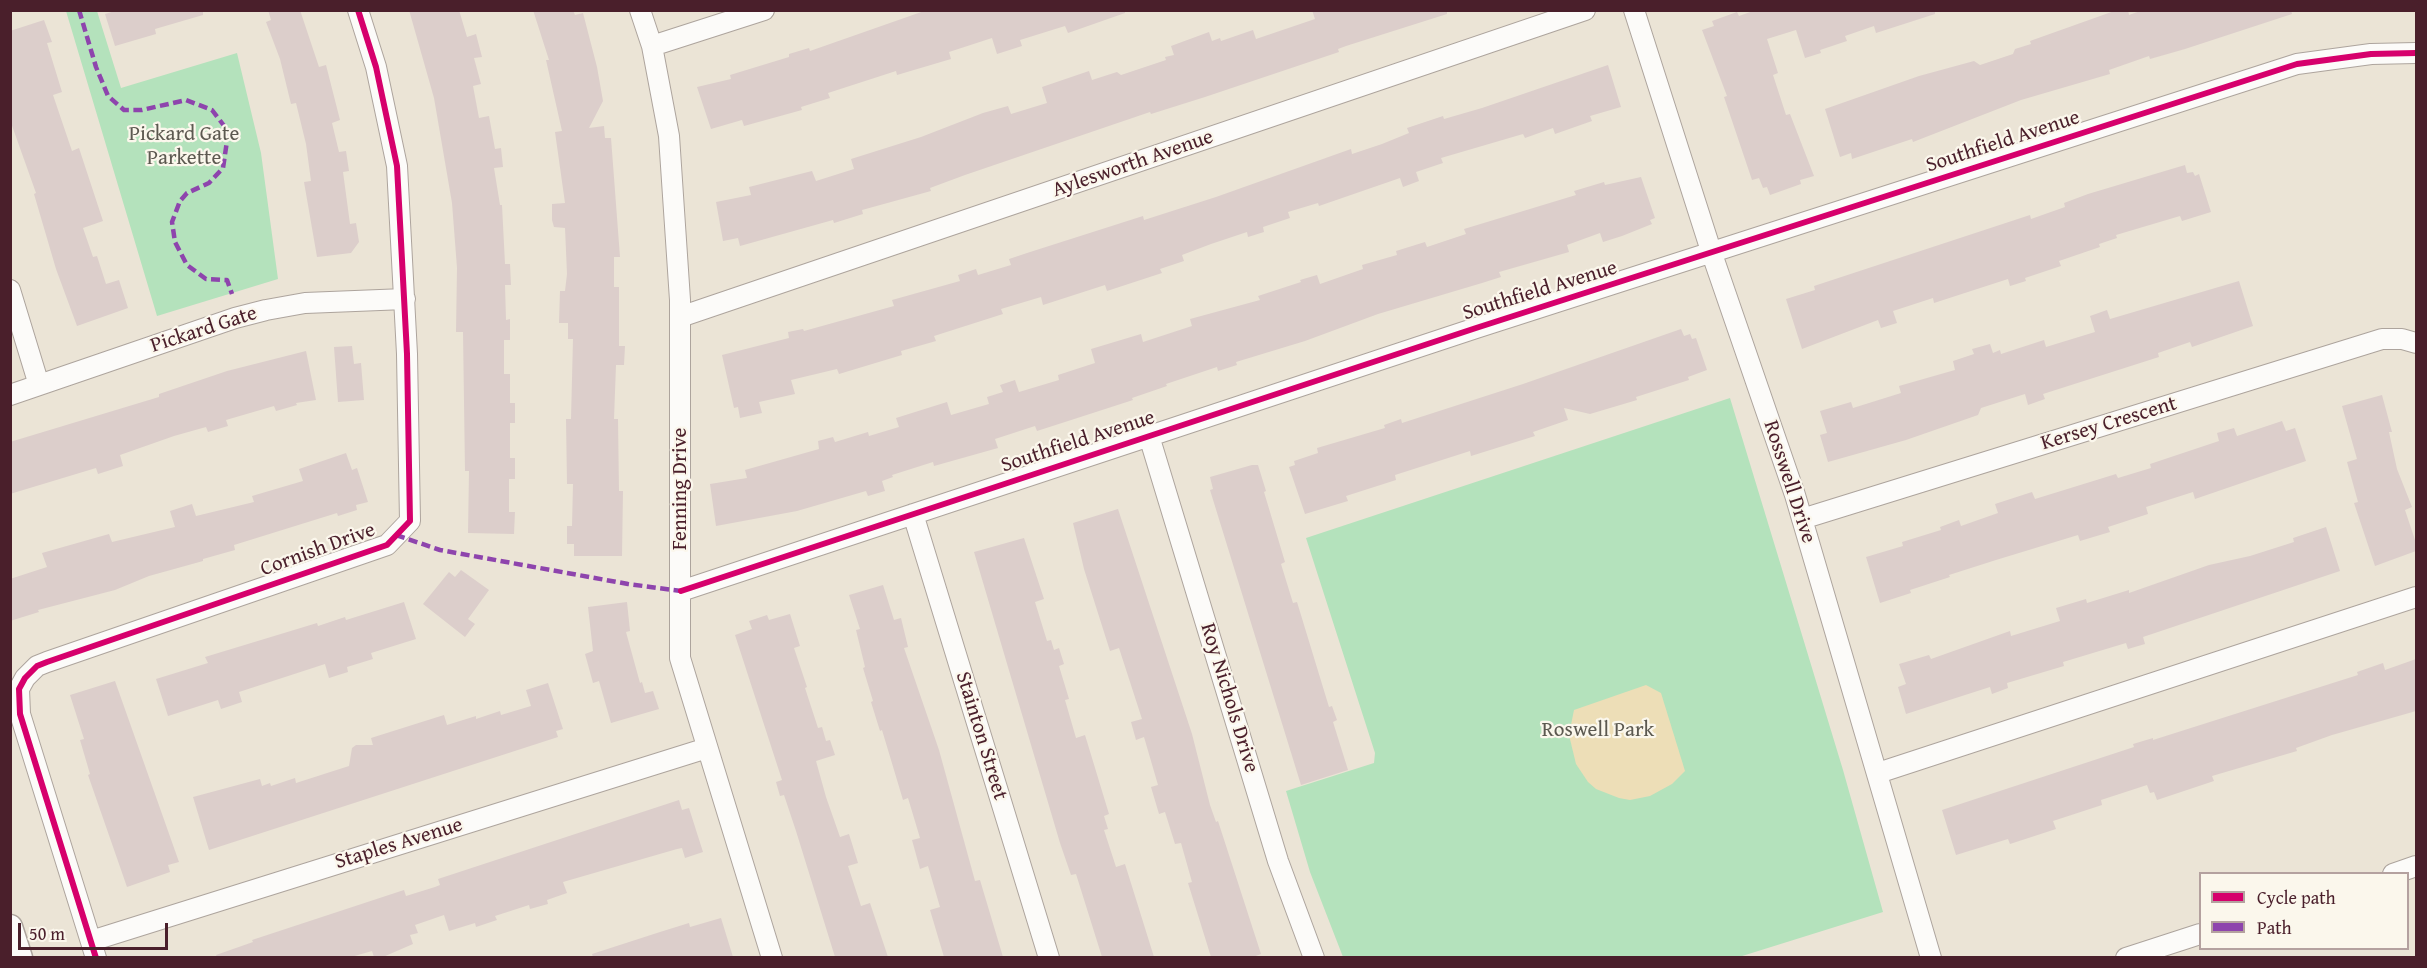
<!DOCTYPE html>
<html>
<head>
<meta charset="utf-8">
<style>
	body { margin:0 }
	#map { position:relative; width:2427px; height:968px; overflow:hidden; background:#ebe4d6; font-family:"Gentium Book Plus",serif }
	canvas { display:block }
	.frame { position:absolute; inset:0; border:12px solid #4a1f2b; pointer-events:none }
	.legend { position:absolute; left:2199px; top:872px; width:210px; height:78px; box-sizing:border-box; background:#fbf7ec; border:2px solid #b4a19f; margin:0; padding:8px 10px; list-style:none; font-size:18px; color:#4a1f2b }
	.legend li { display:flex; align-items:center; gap:12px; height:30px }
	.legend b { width:30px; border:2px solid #b4a19f }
	.scale { position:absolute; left:18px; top:923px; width:150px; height:27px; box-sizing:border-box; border:3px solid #4a1f2b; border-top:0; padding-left:8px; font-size:18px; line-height:21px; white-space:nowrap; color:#4a1f2b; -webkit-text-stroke:4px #fbf7ec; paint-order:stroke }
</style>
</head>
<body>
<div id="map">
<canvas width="2427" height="968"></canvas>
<div class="frame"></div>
<ul class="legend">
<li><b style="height:8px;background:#d6006c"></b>Cycle path</li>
<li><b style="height:8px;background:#8e44ad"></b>Path</li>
</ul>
<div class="scale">50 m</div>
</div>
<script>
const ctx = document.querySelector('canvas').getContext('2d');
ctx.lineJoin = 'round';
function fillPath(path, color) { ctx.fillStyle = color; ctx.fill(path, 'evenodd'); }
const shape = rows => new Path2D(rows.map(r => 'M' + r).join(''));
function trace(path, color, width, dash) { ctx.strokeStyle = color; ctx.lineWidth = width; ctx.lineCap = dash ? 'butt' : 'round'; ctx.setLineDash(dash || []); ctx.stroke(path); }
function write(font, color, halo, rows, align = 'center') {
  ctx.font = font + ' "Gentium Book Plus",serif'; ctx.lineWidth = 4.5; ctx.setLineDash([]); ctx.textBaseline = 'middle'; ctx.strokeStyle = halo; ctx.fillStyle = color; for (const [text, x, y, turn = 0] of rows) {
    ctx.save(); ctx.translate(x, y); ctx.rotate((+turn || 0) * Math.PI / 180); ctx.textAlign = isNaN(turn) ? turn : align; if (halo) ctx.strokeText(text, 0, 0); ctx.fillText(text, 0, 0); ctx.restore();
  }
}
const green = shape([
	[66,11,97,11,121,88,237,53,261,153,278,279,157,316],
	[1730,398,1843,770,1883,912,1739,957,1343,957,1310,872,1286,791,1374,763,1375,753,1306,538]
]);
const sand = shape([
	[1646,685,1661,693,1685,771,1672,784,1650,796,1630,800,1619,798,1596,789,1588,782,1576,764,1569,735,1574,710]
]);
const building = shape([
	[118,10,203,10,203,15,155,29,156,34,115,46,105,14],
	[268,10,300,10,319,67,326,65,340,120,332,123,339,152,346,151,349,171,343,172,350,224,356,223,359,242,351,253,317,257,304,182,311,181,306,144,296,103,291,104,280,59,266,22,271,20],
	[409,10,459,10,467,37,476,34,482,57,474,58,481,84,473,86,479,118,489,116,495,149,501,148,503,167,494,168,500,205,502,205,505,264,510,264,511,285,505,285,506,320,510,319,510,340,504,340,504,374,510,374,510,403,515,403,515,423,510,423,510,458,515,458,515,479,509,479,509,512,515,512,514,534,468,533,469,471,465,471,463,332,456,332,457,268,452,203,434,98],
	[533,10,573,10,575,15,583,13,597,67,603,101,589,128,604,126,605,138,611,138,620,257,614,257,614,287,619,287,619,346,625,346,624,365,616,365,614,419,618,419,619,491,623,491,622,556,574,556,574,544,567,544,567,526,572,526,573,484,567,484,566,419,571,419,573,339,568,339,568,323,559,323,560,291,565,291,567,274,565,228,554,227,552,220,552,204,565,203,555,132,562,131,546,60,549,60],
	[927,10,1125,10,1125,13,1068,33,1065,26,1020,40,1022,46,997,54,992,38,949,52,951,59,897,75,896,71,828,93,830,98,801,107,802,110,744,126,742,120,711,129,697,87,731,79,730,75,789,57,789,54,809,48,810,51],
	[1312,10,1447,10,1447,14,1346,46,1338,49,1339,52,1205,97,1151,114,1150,112,965,175,930,188,931,191,862,210,863,214,834,223,833,220,740,246,738,238,723,241,716,202,751,195,749,187,812,171,816,181,854,169,851,159,921,137,983,113,1008,106,1011,114,1047,103,1042,87,1089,71,1092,80,1117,72,1121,75,1166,60,1165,57,1174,55,1171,46,1209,32,1212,41,1220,38,1221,41,1253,30,1256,39,1315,19],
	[1756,10,1935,10,1935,14,1876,33,1874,26,1845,36,1847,41,1820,50,1821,53,1805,58,1796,30,1767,39,1778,73,1773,75,1786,115,1790,114,1814,176,1800,180,1801,184,1770,195,1767,187,1763,188,1759,178,1752,180,1724,97,1727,96,1702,30,1714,26,1712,21,1737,12,1739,16],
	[2117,10,2128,10,2129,15,2143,10,2291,10,2292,14,2185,49,2150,59,2149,56,2109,70,2110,74,2021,100,1913,142,1912,139,1852,159,1851,153,1840,157,1825,109,1919,76,1974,61,1980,65,2013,54,2015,49,2031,44,2030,41],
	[44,20,52,42,47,43,62,92,53,95,72,151,79,148,103,221,83,228,93,257,97,256,106,284,119,280,128,308,77,326,56,269,34,194,36,193,10,120,10,31],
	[1608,65,1621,107,1590,116,1592,121,1555,134,1553,128,1525,138,1523,134,1441,158,1443,163,1416,172,1419,181,1403,187,1400,178,1319,206,1318,203,1288,212,1290,218,1263,227,1264,232,1248,237,1247,232,1211,244,1182,255,1184,261,1160,269,1162,273,1107,291,1105,285,1043,305,1041,297,1001,309,1003,314,934,336,936,341,901,351,902,355,839,374,837,369,791,380,795,394,759,402,762,413,740,418,738,407,734,408,722,355,789,338,788,332,803,329,804,331,894,306,892,300,960,281,958,275,976,269,978,275,1011,265,1009,259,1027,253,1143,216,1144,220,1216,197,1351,149,1352,154,1382,144,1409,133,1407,128,1443,116,1444,119,1482,108],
	[2185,165,2187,173,2193,172,2195,176,2199,174,2211,212,2182,221,2180,216,2116,235,2117,238,2099,244,2100,247,2059,261,2061,266,2025,278,2026,281,2010,286,2008,279,1934,303,1933,298,1893,311,1897,323,1881,328,1878,320,1802,349,1786,299,1815,290,1814,286,2030,215,2031,219,2065,207,2064,203,2088,194],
	[1641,177,1655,218,1650,220,1652,224,1622,236,1603,242,1600,233,1567,245,1569,252,1499,272,1501,277,1482,283,1378,314,1305,341,1236,362,1237,365,1218,371,1217,367,1166,384,1167,386,1132,398,1133,400,1065,422,1037,431,1035,426,995,439,998,448,934,466,933,462,892,475,893,477,882,481,885,491,868,496,866,491,797,511,716,526,710,484,747,478,745,470,819,449,818,441,833,437,835,442,868,432,869,436,899,427,896,418,947,402,951,415,989,404,987,397,1003,392,1000,385,1015,380,1019,392,1059,380,1058,375,1095,363,1091,349,1141,334,1143,342,1192,326,1190,319,1260,300,1258,296,1301,282,1300,280,1317,275,1320,284,1363,269,1362,265,1397,255,1396,251,1425,242,1427,247,1466,234,1464,229,1576,195,1574,191,1604,182,1605,185],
	[2239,281,2253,326,2192,347,2190,342,2158,353,2159,357,2043,394,2045,399,2028,405,2025,394,1981,408,1978,415,1906,440,1828,462,1820,435,1827,433,1820,411,1851,402,1853,408,1901,393,1899,386,1955,370,1953,361,1974,354,1972,349,1990,344,1993,353,2000,350,2001,354,2044,340,2046,347,2095,332,2090,316,2107,310,2110,319],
	[1681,329,1684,336,1690,334,1692,339,1696,338,1707,370,1688,377,1689,380,1636,397,1637,400,1590,414,1564,408,1568,420,1533,432,1535,436,1471,456,1470,451,1395,475,1396,480,1346,496,1348,501,1305,514,1289,467,1295,465,1294,461,1318,453,1317,448,1385,428,1384,425,1401,419,1402,423,1523,384],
	[352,346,354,364,361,363,364,400,338,402,334,347],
	[306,351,316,400,296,403,297,405,276,411,274,406,226,420,228,426,208,432,206,427,174,436,120,455,123,466,98,474,96,468,10,494,10,442,159,397,159,394,227,371],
	[2382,395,2392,432,2389,432,2397,469,2412,507,2405,510,2416,543,2416,551,2375,566,2354,503,2358,502,2347,462,2357,459,2342,406],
	[2282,421,2286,431,2295,428,2306,461,2195,499,2193,492,2146,507,2148,514,2108,527,2110,532,2080,541,2078,535,1996,560,1949,575,1950,577,1910,590,1911,593,1880,603,1866,557,1903,546,1902,542,1941,530,1940,527,1959,520,1961,526,1998,513,1995,504,2032,492,2035,499,2116,474,2118,478,2151,468,2150,464,2219,441,2217,433,2234,428,2237,436],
	[346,453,352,470,357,468,368,502,356,505,357,510,338,516,337,513,234,545,235,550,203,559,203,561,149,576,115,590,38,610,39,612,10,621,10,579,47,567,42,553,109,534,112,542,175,527,170,511,192,504,196,516,254,502,252,496,303,481,299,469],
	[1252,465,1258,465,1266,491,1264,492,1285,562,1281,564,1293,603,1297,602,1329,707,1332,706,1337,720,1333,722,1348,770,1301,785,1210,490,1213,489,1210,477],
	[1118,509,1192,734,1210,805,1216,822,1218,821,1261,954,1253,957,1211,957,1188,883,1192,882,1181,843,1175,844,1165,812,1159,814,1151,787,1158,785,1144,737,1136,740,1131,722,1142,719,1119,648,1110,651,1084,569,1073,523],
	[2326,527,2340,571,2143,637,2145,644,2128,649,2126,643,2063,662,2064,666,2007,683,2008,688,1992,694,1990,687,1906,714,1898,687,1906,684,1899,664,1929,655,1931,659,2010,631,2011,636,2060,621,2056,608,2086,599,2087,603,2129,590,2129,593,2209,565,2250,556,2294,542,2293,538],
	[1024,538,1044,599,1035,602,1047,641,1051,640,1054,650,1059,648,1064,664,1059,666,1069,699,1065,700,1076,738,1085,735,1109,814,1104,816,1108,829,1104,830,1116,867,1125,864,1154,957,1102,957,1076,874,1071,875,1060,843,974,552],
	[461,570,489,590,468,619,475,624,465,637,423,604,449,572,455,577],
	[883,585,894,620,901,618,908,647,904,648,939,750,975,881,980,880,1003,957,944,957,930,910,940,907,928,866,920,869,912,840,920,838,908,798,903,800,882,730,880,731,871,702,873,701,863,668,865,667,856,630,860,629,849,595],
	[404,602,416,639,371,653,373,659,347,667,348,672,329,678,325,664,239,692,242,702,221,709,218,700,168,716,156,679,208,663,205,657,317,623,318,626,345,617,346,620],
	[627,602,630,631,626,632,640,683,642,682,645,693,653,691,659,709,611,723,599,681,593,683,585,654,593,651,588,607],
	[790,614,800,646,794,648,807,687,805,688,818,728,822,727,826,741,830,740,835,755,816,761,826,797,840,837,849,834,858,863,848,866,861,906,870,903,888,957,835,957,796,831,784,795,780,796,776,782,782,780,735,635,752,629,749,621,767,615,769,620],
	[2416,659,2416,711,2332,735,2296,748,2297,751,2212,776,2214,781,2157,800,2154,792,2150,793,2147,785,2101,800,2102,805,2053,821,2056,829,2010,844,2008,839,1956,855,1942,810,2134,747,2133,744,2153,738,2153,740,2358,675,2357,672,2383,663,2385,670],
	[115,681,179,862,168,865,170,872,127,887,88,775,90,774,80,740,84,739,70,695],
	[548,683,563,729,556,731,558,737,209,850,193,797,260,779,262,786,270,783,271,786,295,778,296,783,349,766,352,748,356,745,373,745,371,738,444,715,447,725,476,716,476,719,500,711,501,715,531,706,526,690],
	[679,800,682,810,689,808,703,852,685,858,682,848,677,849,563,882,567,893,547,900,548,904,530,909,529,905,495,916,497,920,476,927,475,923,449,931,444,915,415,925,418,933,410,935,413,944,383,957,374,957,372,951,351,957,217,957,216,955,253,942,252,940,404,890,406,896,435,887,440,885,438,879],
	[721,918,733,957,593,957,592,954,660,932,689,923,690,927]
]);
const minor = shape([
	[640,10,652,46,669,136,680,300,680,658,772,958],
	[1634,10,1712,254,1795,495,1931,958],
	[652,46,764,10],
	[10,290,39,385],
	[680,317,1585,10],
	[10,395,235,318,266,310,305,303,405,299],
	[1149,436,1278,861,1314,958],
	[913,514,1049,958],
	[1802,519,2382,339,2402,339,2416,343],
	[681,591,1476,328,2297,64,2371,54,2416,53],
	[1878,773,2416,597],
	[2393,874,2416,866],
	[91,941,707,748],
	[96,958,20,714,19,689,25,678,37,666,47,662,387,545,410,521,407,354,397,166,376,67,358,10],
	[2126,958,2200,934]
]);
const tertiary = shape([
	[10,927,20,958]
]);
const quiet = shape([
	[79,10,96,67,108,96,124,110,142,110,186,100,212,110,225,127,227,141,223,168,209,183,187,193,180,201,172,222,175,242,187,265,206,279,227,280,232,294],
	[396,535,440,550,628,584,681,591]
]);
const cycleway = shape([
	[681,591,1476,328,2297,64,2371,54,2416,53],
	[96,958,20,714,19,689,25,678,37,666,47,662,387,545,410,521,407,354,397,166,376,67,358,10]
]);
const parkNames = [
	["Pickard Gate",184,135],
	["Parkette",184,159],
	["Roswell Park",1598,731]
];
const streetNames = [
	["Southfield Avenue",2003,142,-18],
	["Aylesworth Avenue",1133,164,-19],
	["Southfield Avenue",1540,291,-17],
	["Pickard Gate",204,330,-18],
	["Kersey Crescent",2109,424,-17],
	["Southfield Avenue",1078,442,-18],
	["Rosswell Drive",1789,482,72],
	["Fenning Drive",681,489,-90],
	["Cornish Drive",318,550,-20],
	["Roy Nichols Drive",1229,698,73],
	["Stainton Street",981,736,73],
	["Staples Avenue",399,844,-17]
];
fillPath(green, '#b4e2bc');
fillPath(sand, '#eddeb7');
fillPath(building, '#dccecb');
trace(minor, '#ada49d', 22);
trace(tertiary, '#ada49d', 27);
trace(minor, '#fcfbf9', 20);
trace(tertiary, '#fcfbf9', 24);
trace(quiet, '#8e44ad', 4.5, [9, 4.5]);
trace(cycleway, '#d6006c', 6);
write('21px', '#5c5950', '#fbf7ec', parkNames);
write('21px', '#4a1f2b', '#fbf7ec', streetNames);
</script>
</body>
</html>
